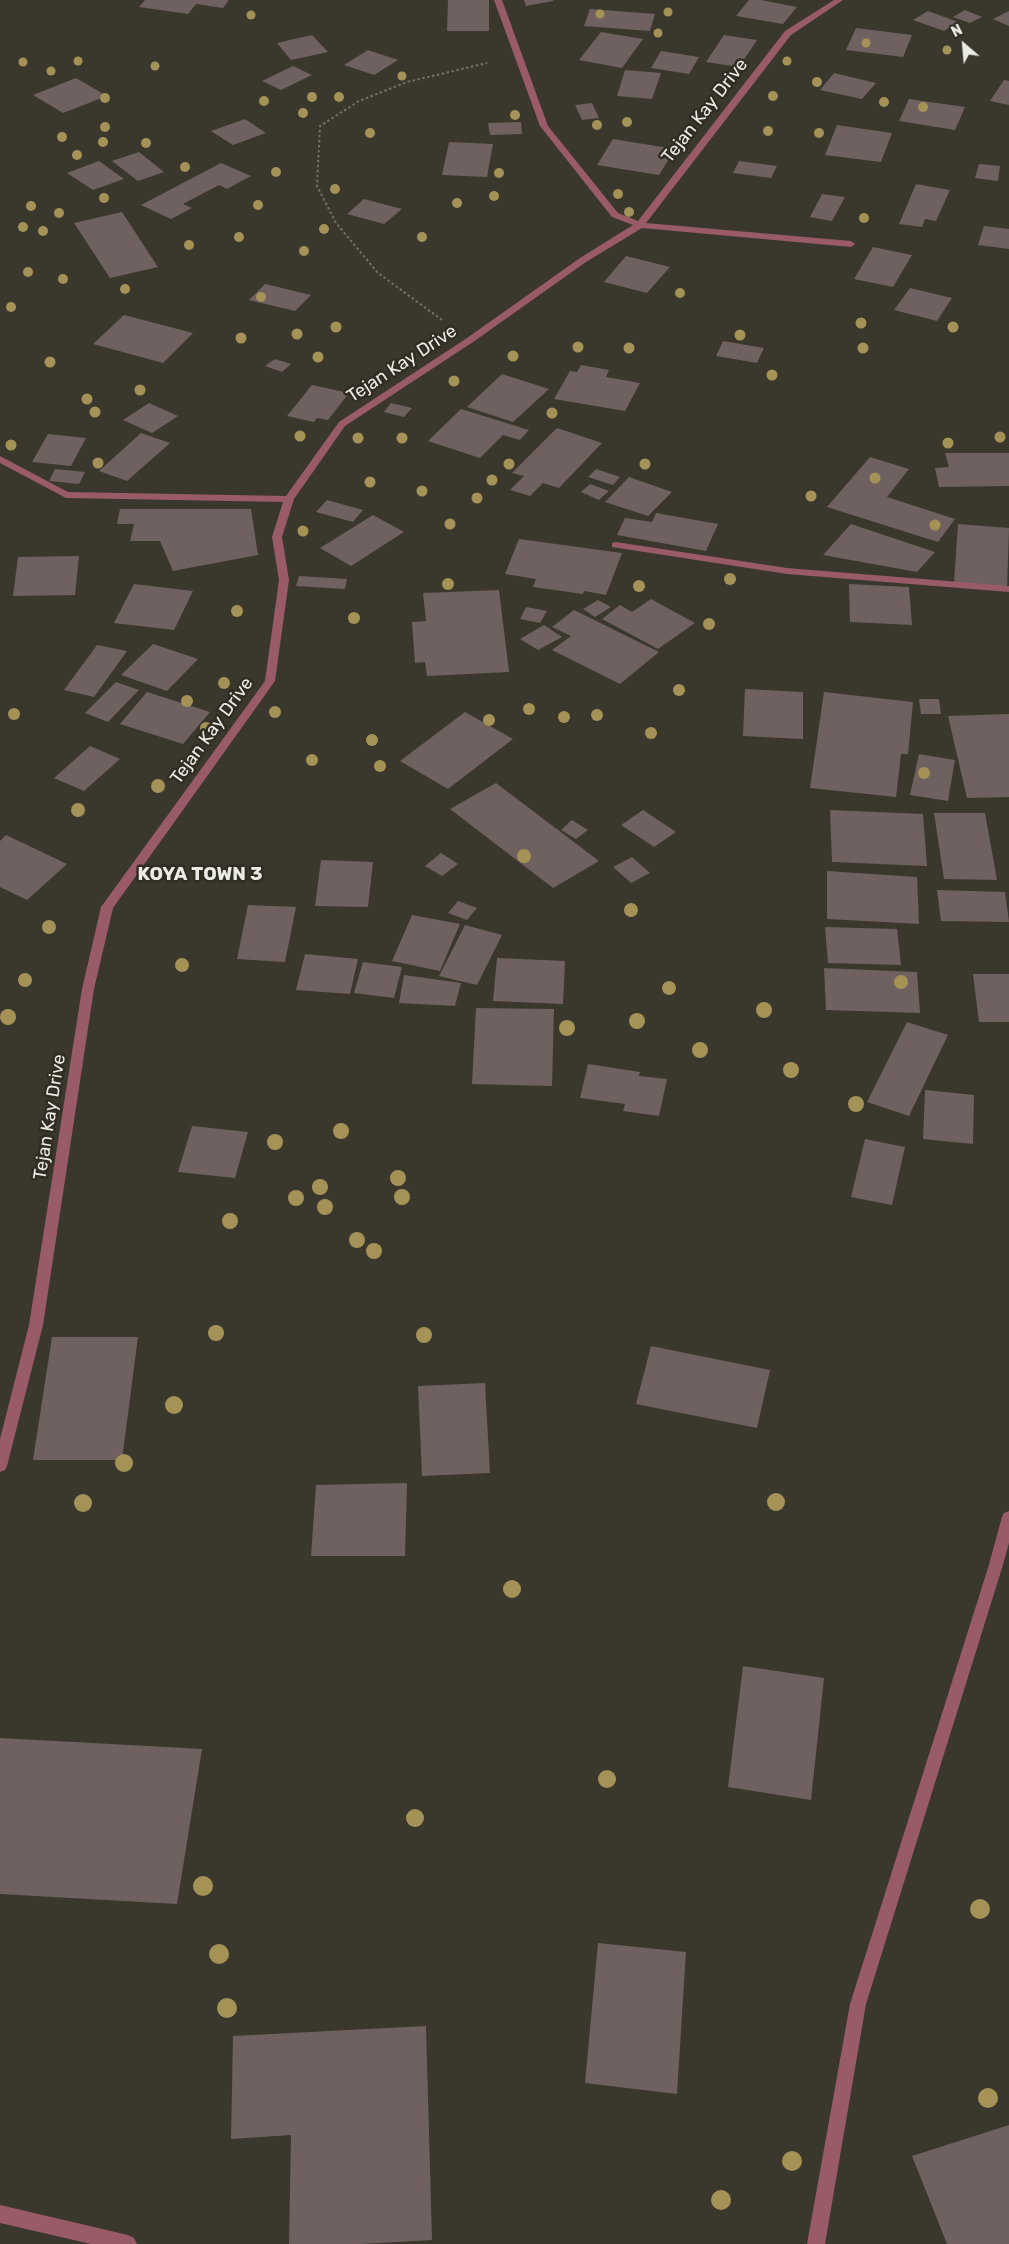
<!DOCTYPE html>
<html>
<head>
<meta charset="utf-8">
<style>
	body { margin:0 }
	#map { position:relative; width:1009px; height:2244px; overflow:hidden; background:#3a372d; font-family:Rubik,sans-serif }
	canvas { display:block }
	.north { position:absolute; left:939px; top:20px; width:50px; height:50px; -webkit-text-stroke:4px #302d23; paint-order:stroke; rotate:333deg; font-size:14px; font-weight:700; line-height:20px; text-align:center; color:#edebe5 }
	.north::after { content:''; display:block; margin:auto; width:18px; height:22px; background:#edebe5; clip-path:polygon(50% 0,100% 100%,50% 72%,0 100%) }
</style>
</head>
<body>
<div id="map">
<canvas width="1009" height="2244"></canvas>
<div class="north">N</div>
</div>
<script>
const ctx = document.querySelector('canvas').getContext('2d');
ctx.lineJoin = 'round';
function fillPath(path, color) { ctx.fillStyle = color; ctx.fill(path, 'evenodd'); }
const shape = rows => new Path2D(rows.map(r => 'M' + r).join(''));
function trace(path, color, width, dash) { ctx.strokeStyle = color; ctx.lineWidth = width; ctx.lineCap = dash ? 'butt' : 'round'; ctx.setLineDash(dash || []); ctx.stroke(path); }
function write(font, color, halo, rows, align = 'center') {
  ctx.font = font + ' Rubik,sans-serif'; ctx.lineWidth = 5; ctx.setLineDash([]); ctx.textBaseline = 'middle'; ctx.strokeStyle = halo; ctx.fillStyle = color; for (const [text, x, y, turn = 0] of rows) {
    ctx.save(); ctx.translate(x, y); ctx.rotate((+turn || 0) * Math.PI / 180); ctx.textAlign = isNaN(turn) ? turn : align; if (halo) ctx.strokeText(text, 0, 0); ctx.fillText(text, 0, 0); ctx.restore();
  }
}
const building = shape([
	[145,0,229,0,223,8,196,4,188,14,139,7],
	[448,0,489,0,489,31,447,31],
	[524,0,553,0,553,1,526,6],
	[749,0,761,0,797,7,783,24,736,16],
	[590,9,655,14,650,31,584,26],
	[965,10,982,17,970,23,953,17],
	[928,11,958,22,944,31,913,20],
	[1009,11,1009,26,993,19],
	[856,28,912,35,903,57,846,50],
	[601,32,643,39,622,68,579,60],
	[312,35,328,52,291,60,277,43],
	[724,35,757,40,739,67,706,62],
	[368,50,398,60,374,75,344,65],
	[661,51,699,57,689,74,651,68],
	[293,66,312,75,281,90,262,81],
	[625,70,661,73,652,99,617,96],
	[834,73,876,83,862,99,820,90],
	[76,78,107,96,63,113,33,95],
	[1004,80,1009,81,1009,105,990,101],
	[909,99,965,107,955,130,899,121],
	[592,103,599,118,582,120,575,105],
	[245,119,266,133,233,145,211,131],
	[521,122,522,134,490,135,488,123],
	[837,125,892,133,881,162,825,155],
	[613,139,675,149,659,175,597,165],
	[449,142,493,144,487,177,442,175],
	[139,152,164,172,138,181,112,161],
	[99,161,124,179,93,190,67,173],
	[739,161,777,166,771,178,733,173],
	[221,163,251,176,227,189,219,185,183,204,192,208,171,219,141,205],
	[979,164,1000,166,998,181,975,178],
	[916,184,950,190,936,221,925,219,922,227,899,224],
	[822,194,845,197,832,221,810,217],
	[364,199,402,209,384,224,347,214],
	[122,212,158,267,110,278,74,223],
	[984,226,1009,229,1009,249,978,245],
	[873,247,912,255,893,287,854,279],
	[626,256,670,267,647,293,604,282],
	[265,284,311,295,295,311,249,300],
	[910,288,952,298,937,321,894,310],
	[124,315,193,333,163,363,93,344],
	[723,341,764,348,757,363,716,356],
	[275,359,291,364,282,372,265,366],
	[581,365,609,370,606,377,640,383,625,411,554,399,570,371,577,372],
	[502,374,549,389,513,422,467,407],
	[312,385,349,393,328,420,317,418,314,422,287,416],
	[149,403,178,416,152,433,123,420],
	[391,403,412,408,404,417,384,412],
	[461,409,529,430,520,440,503,435,480,458,428,441],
	[557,428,602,443,559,488,543,483,530,496,510,490,524,476,512,473],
	[141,433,170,443,127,481,99,471],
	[48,434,86,438,71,466,32,462],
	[945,453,1009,453,1009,486,939,487,935,468,949,467],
	[870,457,909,469,887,497,955,519,938,542,827,507],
	[55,469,85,472,79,484,49,481],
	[596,469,620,477,613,485,588,477],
	[629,477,672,492,648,516,605,502],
	[590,484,609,491,599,500,581,492],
	[327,500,363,510,353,522,316,512],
	[120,509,251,509,258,555,173,571,160,541,130,541,134,524,117,524],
	[656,513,718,524,706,551,617,535,625,518,652,522],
	[373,515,404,532,351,566,320,548],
	[851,524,935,552,917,572,823,555],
	[958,524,1009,528,1007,588,954,583],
	[519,539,622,553,606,595,584,591,583,594,533,587,536,579,505,574],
	[79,556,75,595,13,596,18,557],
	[299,576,347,579,345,589,296,586],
	[134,584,193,591,174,630,114,623],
	[849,584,909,587,912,625,850,622],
	[499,590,509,672,427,676,425,662,415,663,412,622,426,621,423,593],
	[651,599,695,623,658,649,602,619,620,605,632,612],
	[598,600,611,607,595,617,583,609],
	[526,607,547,611,540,623,520,619],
	[574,610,659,652,620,684,552,650,571,636,552,627],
	[544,625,562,637,538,650,520,639],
	[153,644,198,659,167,691,121,675],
	[97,645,127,651,94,697,64,690],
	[116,682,139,690,108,722,85,713],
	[745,689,803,692,803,739,743,736],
	[147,692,210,712,183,744,120,724],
	[824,692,913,702,908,754,901,754,896,797,810,788],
	[919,699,939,699,941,714,921,714],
	[465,712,513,739,448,789,400,761],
	[1009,714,1009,797,967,798,948,716],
	[90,746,120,759,84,791,54,778],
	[919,754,955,760,948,801,910,795],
	[496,783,599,861,553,888,450,809],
	[643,810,676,832,654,847,621,825],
	[830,810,923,814,927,866,832,862],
	[934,813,985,813,997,880,944,879],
	[572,820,588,830,576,839,561,830],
	[6,835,67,864,27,900,0,887,0,841],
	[441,853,458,864,442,876,425,866],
	[632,857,650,873,631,883,613,867],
	[321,860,373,862,368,907,315,906],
	[827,871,917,877,919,924,827,919],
	[937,890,1005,892,1009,922,941,921],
	[458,901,477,908,467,920,448,913],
	[248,905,296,907,285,962,237,959],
	[412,915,460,924,440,971,392,961],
	[465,925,502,935,477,985,439,976],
	[825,927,897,929,901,965,828,963],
	[305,954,358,959,350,994,296,990],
	[497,958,565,961,563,1004,493,1001],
	[363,962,402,967,394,998,354,993],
	[824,968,917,972,920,1013,826,1010],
	[973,974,1009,974,1009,1022,979,1022],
	[404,975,461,983,455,1006,399,1003],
	[476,1008,554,1009,552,1086,472,1084],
	[907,1022,948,1035,909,1116,867,1102],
	[588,1064,640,1072,639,1076,667,1079,659,1116,623,1111,625,1104,580,1098],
	[925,1090,974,1095,973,1144,923,1139],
	[192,1126,248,1132,235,1178,178,1172],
	[865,1139,905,1147,892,1205,851,1197],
	[52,1337,138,1337,122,1460,33,1460],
	[651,1346,770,1370,757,1428,636,1404],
	[485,1383,490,1473,422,1476,418,1386],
	[407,1483,405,1556,311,1556,316,1485],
	[743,1666,824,1678,811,1800,728,1787],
	[0,1738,202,1749,177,1904,0,1894],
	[598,1943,686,1952,677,2094,585,2083],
	[426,2026,432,2240,361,2244,289,2244,291,2135,231,2139,233,2036],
	[1009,2125,1009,2244,947,2244,912,2156]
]);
const path = shape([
	[442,320,378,273,336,223,317,186,320,126,359,101,407,82,487,63]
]);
const minor = shape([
	[494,0,502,0,548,126,618,213,638,221,785,31,834,0,843,0,791,35,646,223,851,241,855,244,851,247,642,228,586,262,473,342,345,426,294,499,282,537,289,580,275,681,113,908,94,989,43,1325,7,1466,5,1470,0,1472,0,1439,29,1325,82,989,101,907,265,681,279,580,272,537,283,502,66,498,0,463,0,456,68,492,286,496,339,422,467,338,580,258,633,225,612,217,540,126,494,0],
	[616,542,787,568,1009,586,1009,592,787,574,612,547,612,543,616,542],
	[1009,1511,1009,1543,1002,1568,866,2004,825,2244,807,2244,850,2004,988,1568,1002,1517,1004,1513,1009,1511],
	[0,2205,128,2235,134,2238,137,2244,91,2244,0,2223,0,2205]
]);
const trees = [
	[668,12,4.5],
	[600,14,4.5],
	[251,15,4.5],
	[658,33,4.5],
	[866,43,4.5],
	[947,50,4.5],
	[78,61,4.5],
	[787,61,4.5],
	[23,62,4.5],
	[155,66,4.5],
	[51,71,4.5],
	[402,76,4.5],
	[817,82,5],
	[773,96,5],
	[312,97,5],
	[339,97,5],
	[105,98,5],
	[264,101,5],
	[884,102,5],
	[923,107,5],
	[303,113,5],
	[515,115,5],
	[627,122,5],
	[597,125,5],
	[105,127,5],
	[768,131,5],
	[370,133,5],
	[819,133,5],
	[62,137,5],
	[103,142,5],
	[146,143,5],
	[77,155,5],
	[185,167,5],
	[276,172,5],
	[499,173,5],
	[335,189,5],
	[618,194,5],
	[494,196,5],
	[104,198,5],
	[457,203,5],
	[258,205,5],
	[31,206,5],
	[629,212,5],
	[59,213,5],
	[864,218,5],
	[23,227,5],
	[324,229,5],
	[43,231,5],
	[239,237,5],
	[422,237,5],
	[189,245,5],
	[304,251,5],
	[28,272,5],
	[63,279,5],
	[125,289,5],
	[680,293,5],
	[261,297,5],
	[11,307,5],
	[861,323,5.5],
	[336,327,5.5],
	[953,327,5.5],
	[297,334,5.5],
	[740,335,5.5],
	[241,338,5.5],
	[578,347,5.5],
	[629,348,5.5],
	[863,348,5.5],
	[513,356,5.5],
	[318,357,5.5],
	[50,362,5.5],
	[772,375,5.5],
	[454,381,5.5],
	[140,390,5.5],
	[87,399,5.5],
	[95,412,5.5],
	[552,413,5.5],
	[300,436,5.5],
	[1000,437,5.5],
	[358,438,5.5],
	[402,438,5.5],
	[948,443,5.5],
	[11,445,5.5],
	[98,463,5.5],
	[509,464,5.5],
	[645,464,5.5],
	[875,478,5.5],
	[492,480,5.5],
	[370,482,5.5],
	[422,491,5.5],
	[811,496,5.5],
	[477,498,5.5],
	[450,524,5.5],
	[935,525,5.5],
	[303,531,5.5],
	[730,579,6],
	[448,584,6],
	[639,586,6],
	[237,611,6],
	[354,618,6],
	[709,624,6],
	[224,683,6],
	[679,690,6],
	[187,701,6],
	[529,709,6],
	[275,712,6],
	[14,714,6],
	[597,715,6],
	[564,717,6],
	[489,720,6],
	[206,728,6],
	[651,733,6],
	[372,740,6],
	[312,760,6],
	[380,766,6],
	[924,773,6],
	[158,786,7],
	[78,810,7],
	[524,856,7],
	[631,910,7],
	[49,927,7],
	[182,965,7],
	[25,980,7],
	[901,982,7],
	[669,988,7],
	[764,1010,8],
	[8,1017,8],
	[637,1021,8],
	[567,1028,8],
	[700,1050,8],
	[791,1070,8],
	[856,1104,8],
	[341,1131,8],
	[275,1142,8],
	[398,1178,8],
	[320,1187,8],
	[402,1197,8],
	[296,1198,8],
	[325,1207,8],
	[230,1221,8],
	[357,1240,8],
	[374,1251,8],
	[216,1333,8],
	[424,1335,8],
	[174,1405,9],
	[124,1463,9],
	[776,1502,9],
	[83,1503,9],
	[512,1589,9],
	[607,1779,9],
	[415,1818,9],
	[203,1886,10],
	[980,1909,10],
	[219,1954,10],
	[227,2008,10],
	[988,2098,10],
	[792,2161,10],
	[721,2200,10]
];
const streetNames = [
	["Tejan Kay Drive",705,111,-52],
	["Tejan Kay Drive",402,364,-33],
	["Tejan Kay Drive",212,731,-54],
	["Tejan Kay Drive",50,1117,-81]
];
const neighbourhoodNames = [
	["KOYA TOWN 3",200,875]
];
fillPath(building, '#6f615f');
trace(path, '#747168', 2, [2.5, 2.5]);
fillPath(minor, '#995b67');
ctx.fillStyle = '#a59257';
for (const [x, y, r] of trees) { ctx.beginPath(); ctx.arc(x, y, r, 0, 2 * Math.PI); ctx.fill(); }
write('18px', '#edebe5', '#302d23', streetNames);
write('bold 19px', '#edebe5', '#302d23', neighbourhoodNames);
</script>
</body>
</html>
